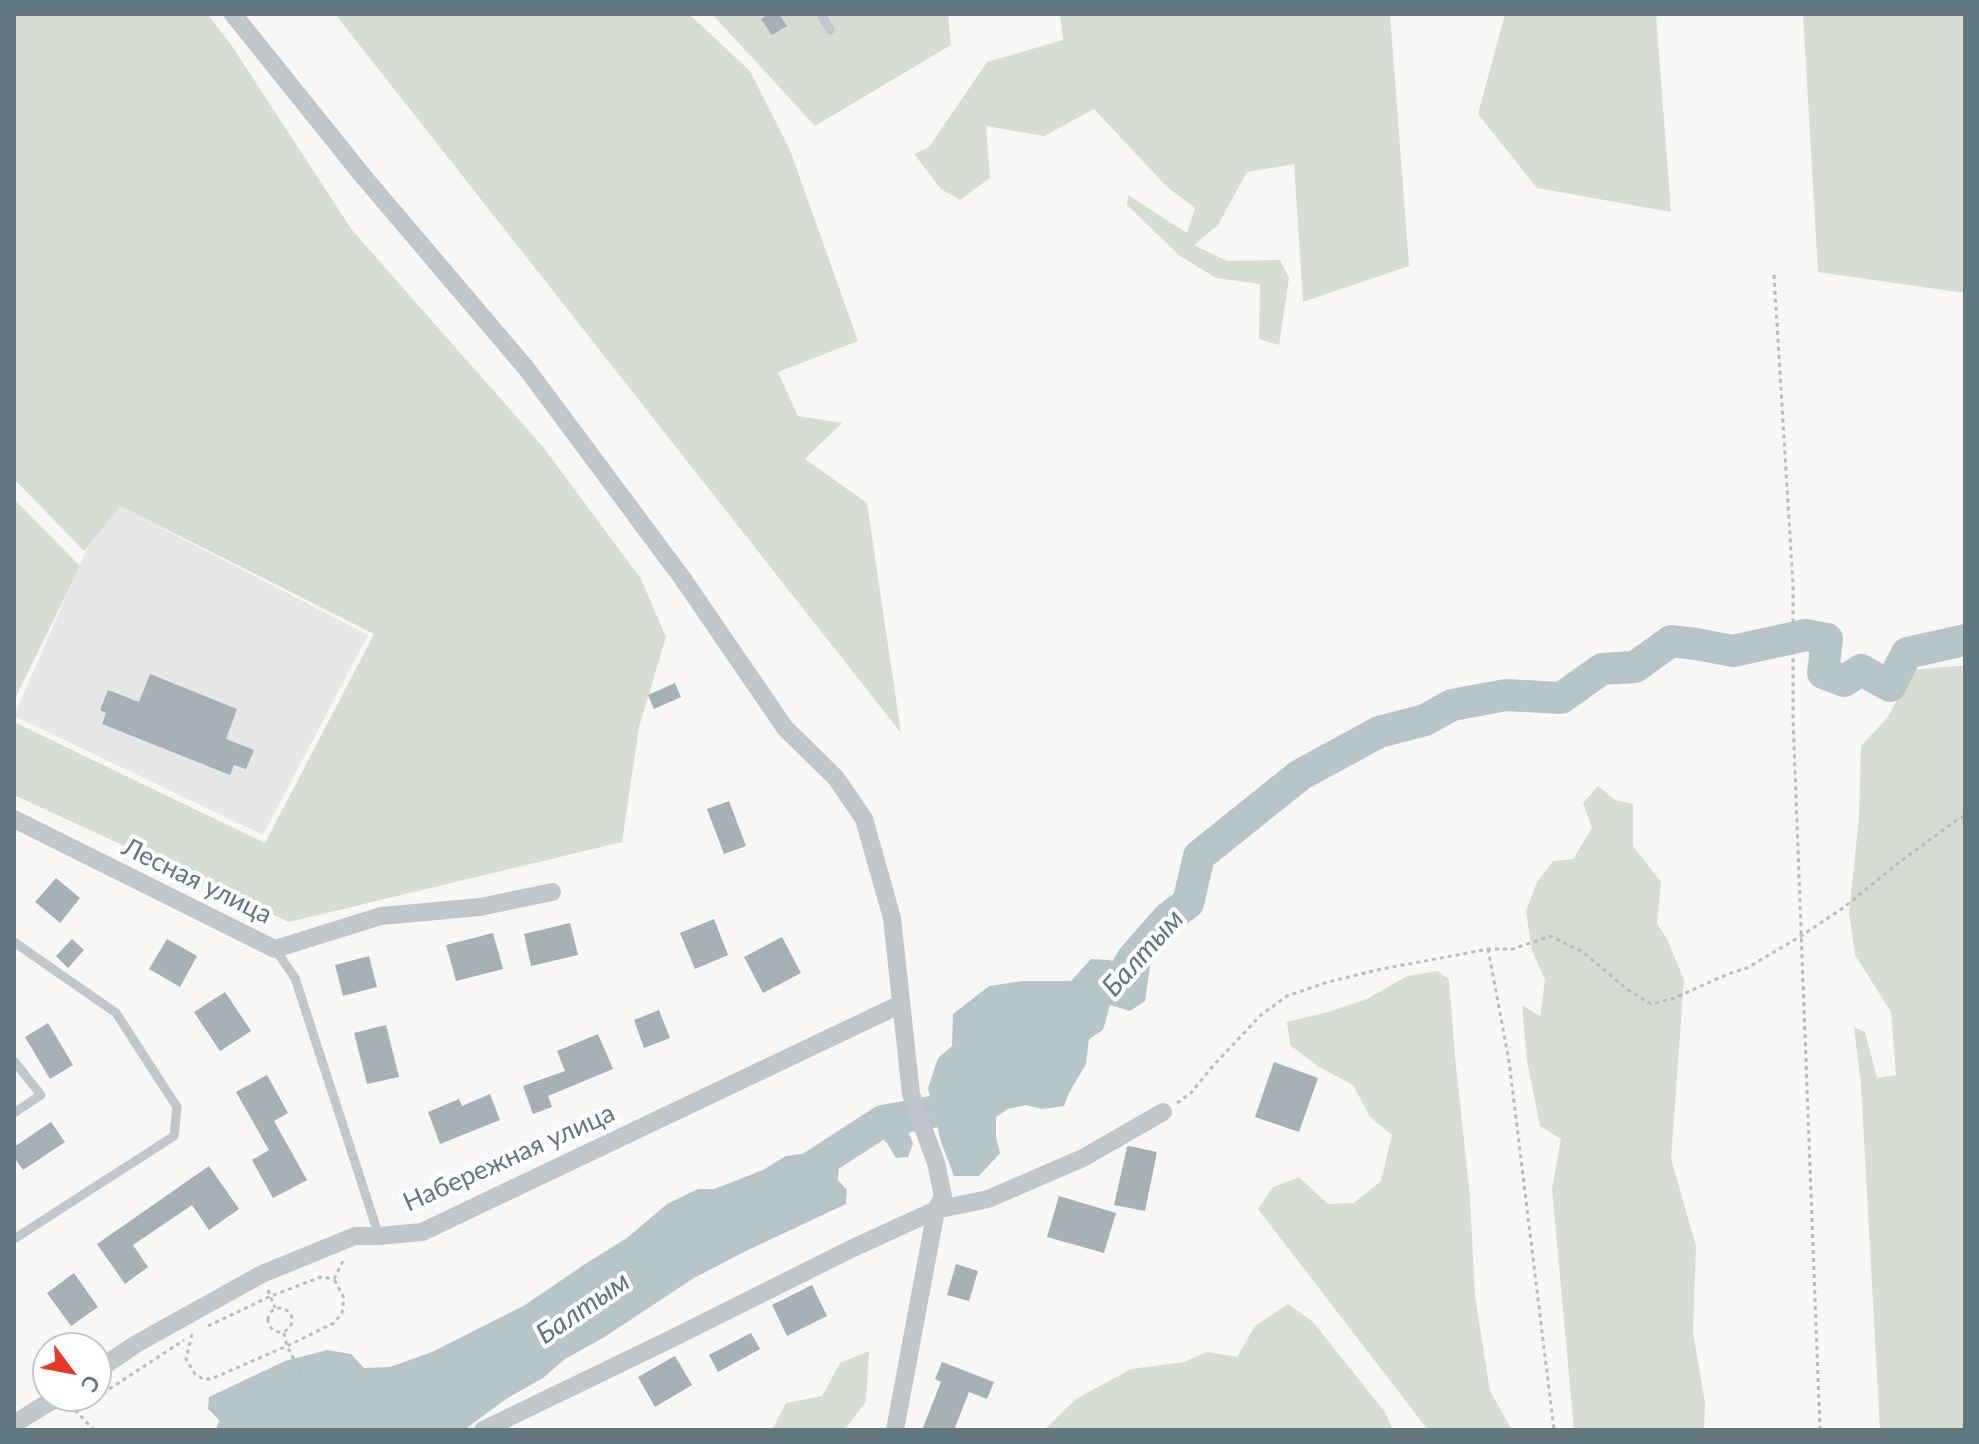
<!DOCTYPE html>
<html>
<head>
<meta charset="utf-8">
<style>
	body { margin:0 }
	#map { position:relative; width:1979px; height:1444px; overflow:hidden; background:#f8f7f5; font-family:Lato,sans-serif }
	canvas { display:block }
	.frame { position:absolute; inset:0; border:16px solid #627881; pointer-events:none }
	.north { position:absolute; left:32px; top:1332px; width:80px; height:80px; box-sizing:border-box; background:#fff; border:2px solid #c0c9cd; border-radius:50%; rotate:122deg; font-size:22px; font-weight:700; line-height:32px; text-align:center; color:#627881 }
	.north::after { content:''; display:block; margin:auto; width:28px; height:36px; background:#e83525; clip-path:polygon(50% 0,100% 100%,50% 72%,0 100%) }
</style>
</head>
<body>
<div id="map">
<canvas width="1979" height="1444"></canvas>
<div class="frame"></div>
<div class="north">С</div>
</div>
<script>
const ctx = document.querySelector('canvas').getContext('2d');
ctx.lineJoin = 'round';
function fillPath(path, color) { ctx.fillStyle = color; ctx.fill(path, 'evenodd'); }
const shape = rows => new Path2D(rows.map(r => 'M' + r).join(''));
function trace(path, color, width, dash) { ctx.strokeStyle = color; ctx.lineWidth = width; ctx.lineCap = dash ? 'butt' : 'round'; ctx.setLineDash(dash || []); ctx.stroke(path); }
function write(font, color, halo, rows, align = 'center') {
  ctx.font = font + ' Lato,sans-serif'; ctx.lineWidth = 8; ctx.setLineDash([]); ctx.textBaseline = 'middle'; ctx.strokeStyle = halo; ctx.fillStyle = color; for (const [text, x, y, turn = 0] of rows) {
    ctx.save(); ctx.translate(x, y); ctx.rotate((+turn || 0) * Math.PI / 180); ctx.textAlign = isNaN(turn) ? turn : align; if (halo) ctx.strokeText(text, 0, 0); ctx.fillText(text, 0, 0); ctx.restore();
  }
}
const built = shape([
	[108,500,368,635,263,835,14,716]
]);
const green = shape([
	[14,14,207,14,230,43,352,230,544,448,641,579,666,637,639,727,622,842,289,922,14,795,14,722,265,843,374,634,120,506,84,551,14,479],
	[335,14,689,14,750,71,790,150,858,341,778,372,798,416,842,423,805,459,867,503,901,733],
	[712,14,948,14,951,45,815,126],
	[1060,14,1390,14,1409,266,1303,302,1294,164,1247,172,1218,225,1194,245,1227,261,1280,260,1289,278,1279,345,1259,339,1260,284,1216,278,1180,256,1127,205,1128,195,1187,233,1195,208,1167,187,1094,109,1044,136,986,126,990,178,960,200,941,189,914,154,929,147,987,62,1063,40],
	[1505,14,1656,14,1671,212,1537,188,1478,114],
	[1803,14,1965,14,1965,293,1818,272],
	[14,499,80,566,14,701],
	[1955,666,1965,666,1965,1430,1880,1430,1861,1085,1854,1027,1865,1032,1877,1078,1896,1075,1891,1012,1855,955,1849,913,1859,817,1861,746,1887,718,1914,670],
	[1598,786,1615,800,1633,804,1633,846,1661,882,1657,923,1668,941,1684,980,1671,1159,1696,1246,1693,1332,1705,1403,1704,1430,1574,1430,1552,1189,1561,1139,1540,1126,1527,1061,1522,1005,1540,1016,1545,980,1532,951,1526,911,1537,882,1553,861,1573,859,1592,828,1583,803],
	[1438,971,1449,979,1455,1056,1470,1197,1475,1296,1490,1391,1512,1430,1428,1430,1258,1209,1273,1187,1299,1177,1328,1204,1354,1203,1381,1181,1392,1135,1370,1117,1353,1085,1319,1067,1290,1045,1287,1022,1328,1012,1367,999,1407,976],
	[1288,1304,1313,1322,1385,1412,1393,1430,1044,1430,1076,1399,1131,1369,1184,1362,1207,1352,1237,1357,1255,1326],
	[869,1351,866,1402,844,1430,772,1430,786,1403,822,1396,840,1363]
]);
const water = shape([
	[1137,935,1154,939,1145,1001,1130,1011,1110,1005,1103,1030,1089,1039,1086,1064,1069,1093,1064,1106,1042,1109,1026,1105,1008,1109,996,1117,996,1138,1000,1153,979,1176,954,1176,941,1142,928,1088,938,1058,952,1046,953,1014,989,986,1023,981,1071,981,1091,959,1110,960,1120,965,1132,950],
	[895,1111,904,1119,913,1144,908,1157,896,1158,887,1143,874,1131,877,1116],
	[833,1146,840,1154,838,1180,847,1190,846,1204,748,1250,694,1278,603,1338,565,1359,543,1378,506,1399,464,1430,216,1430,219,1420,208,1409,209,1397,285,1361,327,1350,351,1354,364,1368,390,1367,432,1352,525,1305,585,1264,627,1238,667,1204,698,1189,714,1189,763,1170,786,1156,817,1152]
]);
const river = shape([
	[1124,973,1133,958,1168,918,1188,903,1199,856,1300,775,1379,732,1425,720,1452,705,1506,695,1561,698,1602,669,1635,667,1671,641,1696,644,1733,651,1806,635,1827,639,1823,673,1844,681,1861,670,1890,686,1907,653,1965,640],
	[801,1174,883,1121,948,1109,974,1094]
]);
const building = shape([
	[769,14,779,14,787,26,772,35,761,19],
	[150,674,237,709,226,739,254,750,246,769,234,765,230,775,102,724,106,713,100,710,108,690,139,702],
	[675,683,681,697,654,709,648,695],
	[729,801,746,846,724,854,707,809],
	[56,878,80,898,60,923,35,902],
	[714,919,728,955,695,969,680,933],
	[570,923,578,955,531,966,524,934],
	[493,933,503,969,456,981,446,945],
	[782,937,801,973,763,993,744,957],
	[72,939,84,950,68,968,56,956],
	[167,939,197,956,180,987,149,969],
	[369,956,377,987,343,996,335,965],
	[225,992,251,1031,220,1051,194,1012],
	[659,1010,670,1038,644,1048,634,1020],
	[48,1023,73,1065,50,1079,25,1037],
	[386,1025,399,1077,367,1084,354,1033],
	[598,1034,613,1069,548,1096,552,1107,533,1114,523,1086,565,1071,557,1051],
	[1274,1062,1318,1078,1299,1132,1255,1117],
	[267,1075,288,1113,274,1121,307,1180,273,1198,252,1160,269,1150,236,1092],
	[490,1094,500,1120,440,1144,428,1112,459,1099,462,1106],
	[51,1122,65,1142,23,1170,14,1157,14,1147],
	[1129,1146,1157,1152,1145,1211,1114,1205,1127,1147],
	[209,1166,239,1209,209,1230,192,1205,133,1245,148,1267,125,1284,97,1244],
	[1059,1196,1116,1213,1104,1253,1047,1237],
	[956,1264,978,1271,969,1301,947,1295],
	[74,1273,98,1307,71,1326,47,1293],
	[812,1285,827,1316,787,1336,772,1305],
	[751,1333,760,1349,718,1372,709,1355],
	[675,1356,692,1385,655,1407,638,1377],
	[942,1362,994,1382,987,1399,969,1392,954,1430,922,1430,941,1382,935,1379]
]);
const path = shape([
	[1774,275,1793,585,1793,718,1820,1430],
	[1488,949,1509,1061,1554,1430],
	[1177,1103,1191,1093,1211,1068,1261,1015,1287,996,1325,983,1372,971,1488,949,1513,949,1550,936,1583,952,1628,990,1651,1004,1672,999,1728,974,1747,968,1801,936,1843,908,1897,864,1958,819,1965,816],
	[334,1279,343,1261],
	[268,1290,275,1308],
	'268 1320a12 12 0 1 1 24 0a12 12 0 1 1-24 0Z',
	[208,1326,271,1296,321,1277,334,1279],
	[284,1333,287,1346,301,1373],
	[192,1334,186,1359,195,1374,203,1379,211,1379,287,1346,334,1323,342,1313,344,1298,334,1279],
	[75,1410,94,1430],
	[76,1411,184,1340]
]);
const service = shape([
	[821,14,830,30],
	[14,942,116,1013,177,1107,174,1136,14,1239],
	[275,949,295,978,379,1236],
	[14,1061,41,1095,14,1113]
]);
const minor = shape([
	[233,14,363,176,526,368,683,579,785,728,836,778,864,819,892,918,911,1094,936,1163,943,1196,936,1210,895,1430],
	[14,819,275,949,381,916,480,907,552,892],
	[96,1371,136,1344,262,1274,355,1236,379,1236,422,1232,901,1004],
	[14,1424,59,1396],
	[483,1430,673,1338,853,1248,936,1210,988,1199,1083,1158,1163,1112]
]);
const streetNames = [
	["Лесная улица",197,881,26],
	["Набережная улица",509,1158,-24]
];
const waterNames = [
	["Балтым",1143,953,-48],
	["Балтым",583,1308,-34]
];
fillPath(built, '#e6e7e6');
fillPath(green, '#d8ddd4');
fillPath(water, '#b6c6c8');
trace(river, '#b6c6c8', 32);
fillPath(building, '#a5b1b5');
trace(path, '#b8bdbf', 3, [4, 4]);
trace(service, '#c0c6c9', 9);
trace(minor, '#c0c6c9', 18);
write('26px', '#627881', '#fff', streetNames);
write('italic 28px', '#5d787c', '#fff', waterNames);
</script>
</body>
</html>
